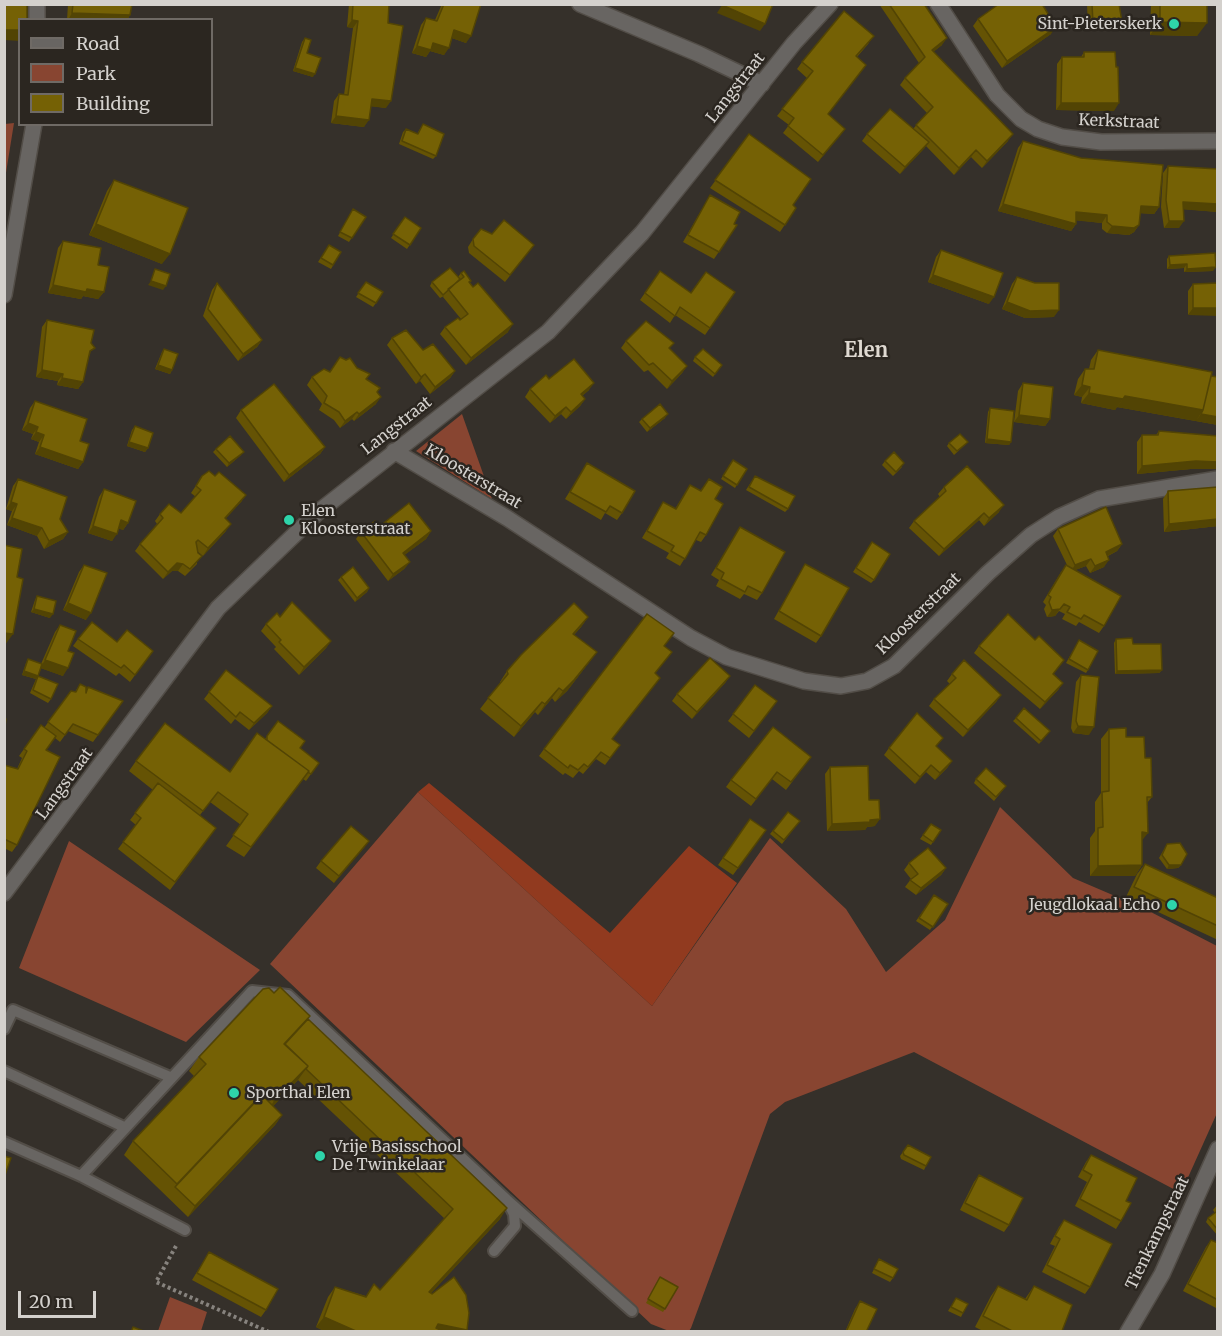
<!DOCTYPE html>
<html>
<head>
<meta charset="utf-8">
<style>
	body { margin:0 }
	#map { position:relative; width:1222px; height:1336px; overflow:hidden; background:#35302a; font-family:Merriweather,serif }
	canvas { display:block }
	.frame { position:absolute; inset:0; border:6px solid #d4d1cd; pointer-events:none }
	.legend { position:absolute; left:18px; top:18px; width:195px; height:108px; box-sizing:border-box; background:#2b2620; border:2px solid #6f6a65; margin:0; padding:8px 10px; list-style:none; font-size:18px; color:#d4d1cd }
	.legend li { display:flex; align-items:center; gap:12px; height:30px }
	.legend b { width:30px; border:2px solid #6f6a65 }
	.scale { position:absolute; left:18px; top:1291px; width:78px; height:27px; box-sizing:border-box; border:3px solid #d4d1cd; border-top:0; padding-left:8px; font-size:18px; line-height:21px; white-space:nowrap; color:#d4d1cd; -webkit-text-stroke:4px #2b2620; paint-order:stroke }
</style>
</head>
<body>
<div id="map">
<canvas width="1222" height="1336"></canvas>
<div class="frame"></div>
<ul class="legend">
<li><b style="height:8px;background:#686562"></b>Road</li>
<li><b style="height:16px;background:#884531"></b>Park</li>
<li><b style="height:16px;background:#756105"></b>Building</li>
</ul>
<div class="scale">20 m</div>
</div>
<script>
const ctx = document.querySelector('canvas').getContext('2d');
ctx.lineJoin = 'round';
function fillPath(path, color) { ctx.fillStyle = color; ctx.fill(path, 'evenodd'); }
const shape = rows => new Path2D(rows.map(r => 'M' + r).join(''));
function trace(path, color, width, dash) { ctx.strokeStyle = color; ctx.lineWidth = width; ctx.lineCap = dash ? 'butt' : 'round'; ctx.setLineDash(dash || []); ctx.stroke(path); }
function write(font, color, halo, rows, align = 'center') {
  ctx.font = font + ' Merriweather,serif'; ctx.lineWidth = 5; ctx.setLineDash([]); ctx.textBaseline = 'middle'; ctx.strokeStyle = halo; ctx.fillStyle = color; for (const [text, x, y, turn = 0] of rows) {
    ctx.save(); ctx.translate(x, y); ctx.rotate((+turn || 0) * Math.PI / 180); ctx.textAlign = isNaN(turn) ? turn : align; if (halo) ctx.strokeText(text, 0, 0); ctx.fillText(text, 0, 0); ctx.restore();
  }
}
const green = shape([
	[14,123,5,179,5,124],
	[462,414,492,499,416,451],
	[418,792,652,1006,770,838,846,909,886,972,945,920,1000,807,1073,878,1143,908,1217,946,1217,1113,1181,1193,914,1052,785,1102,770,1114,691,1328,689,1331,669,1331,651,1324,270,964],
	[69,841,260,970,186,1042,19,968],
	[170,1297,207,1312,201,1331,158,1331]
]);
const forest = shape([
	[429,783,610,933,689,846,737,883,652,1006,418,792]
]);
const path = shape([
	[176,1246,156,1282,269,1332]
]);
const service = shape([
	[4,1029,13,1010,170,1077],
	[4,1071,124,1127],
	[4,1142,81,1176,185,1230],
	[81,1176,252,991,288,995,507,1200,632,1311],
	[494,1251,515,1226,514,1214,510,1206]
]);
const minor = shape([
	[580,4,699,54,762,84],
	[938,4,997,95,1021,119,1038,129,1062,137,1101,142,1218,141],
	[37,20,37,4],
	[4,295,34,124],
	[394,451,507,518,691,638,727,657,804,681,841,686,867,681,894,666,988,573,1031,535,1059,517,1099,499,1218,479],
	[4,893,218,608,317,513,548,332,642,233,794,43,830,4],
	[1128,1332,1162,1274,1218,1149]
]);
const wall = shape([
	[68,4,132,4,130,15,127,20,67,20],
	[349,4,389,4,386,108,371,106,364,127,331,123,334,101,339,94,344,95,353,28,347,27],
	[442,4,481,4,466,43,452,38,444,55,430,51,426,57,412,53,421,25,426,18,435,20],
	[879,4,924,4,942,45,933,52,1008,141,982,168,971,157,954,175,926,146,900,174,862,141,867,134,913,129,927,113,900,85,905,78,919,63],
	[1087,4,1119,4,1117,30,1088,30],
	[1151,4,1207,4,1197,36,1150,35],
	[978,19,1051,34,1002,68,973,26],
	[305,38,307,53,313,77,293,71,302,42],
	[869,43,857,57,828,114,845,129,818,162,783,133,789,125,777,116,807,78,797,69,802,62],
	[1084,52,1116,67,1114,111,1056,110,1057,64,1062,57,1081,57],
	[423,124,436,156,433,159,399,144,403,132,406,129,417,134],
	[749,134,793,205,796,208,780,232,710,188],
	[1023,141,1159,207,1154,214,1140,213,1139,225,1134,232,1129,235,1107,233,1102,229,1102,223,1076,220,1076,224,1071,231,998,211,1018,148],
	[1168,166,1218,169,1218,212,1183,209,1179,228,1164,228,1161,207,1163,173],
	[114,180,162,264,89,235,107,191],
	[710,195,734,224,737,225,714,259,683,242],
	[353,209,366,217,349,242,338,236],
	[405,217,421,228,407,249,391,238],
	[492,234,534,245,505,282,469,253,468,247,473,239],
	[63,241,98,265,104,292,98,299,83,296,81,299,48,293,58,248],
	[329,245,341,252,331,269,318,262],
	[941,250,989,304,928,282,936,257],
	[1169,256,1213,271,1184,272,1184,268,1167,269,1167,259],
	[660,271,691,293,735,292,705,335,675,315,670,323,640,300],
	[461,273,471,281,469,283,508,332,466,365,440,334,445,327,461,319,443,297,444,296,440,298,430,286,432,282,458,277],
	[1017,277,1054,317,1025,318,1002,309,1012,284],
	[366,282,376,303,373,307,356,297],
	[217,283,262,340,257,347,238,361,203,316,212,290],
	[1218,283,1188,315,1188,291,1193,284],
	[47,320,91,343,90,355,89,356,83,382,78,389,57,385,58,381,36,377,42,327],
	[392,338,423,350,455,371,450,378,430,394,420,381,416,384,387,345],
	[626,341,687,366,682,373,667,389,648,370,644,372,621,348],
	[164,349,172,370,170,374,155,369,162,352],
	[1098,350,1211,376,1218,425,1117,407,1115,410,1081,403,1082,397,1074,395,1078,379,1085,369,1089,369,1091,360],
	[340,357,357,368,377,392,376,404,354,421,352,419,340,428,334,420,319,410,322,404,307,385,312,377,330,372],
	[695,357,722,365,713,377,693,361],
	[549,379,589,390,582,396,585,399,580,406,566,419,561,414,550,423,525,397,530,389],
	[1023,383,1050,419,1045,426,1014,422,1018,391],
	[35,401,80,441,83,462,78,469,35,454,39,442,31,439,33,434,22,430,30,408],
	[990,408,1011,442,1009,445,985,443,988,412],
	[241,410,325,447,320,454,284,482,236,418],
	[665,418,647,432,639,422,642,419],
	[135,426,148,448,145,452,127,446,132,430],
	[1159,431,1191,469,1137,474,1137,442,1142,435,1156,435],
	[968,442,965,445,954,455,947,446,949,443],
	[216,449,241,455,227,467,213,452],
	[733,460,747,469,735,488,721,479],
	[885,461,902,467,893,476,882,465],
	[587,463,622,513,617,520,605,513,601,520,565,499],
	[215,476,246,495,241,502,225,519,226,531,203,556,197,551,197,564,185,576,178,571,172,571,163,579,135,551,140,544,157,524,155,521,160,514,181,513,196,497,191,493,197,484],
	[755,476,788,509,785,512,746,490],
	[18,479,60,519,68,532,63,539,44,549,37,536,7,525,12,511,6,509,13,486],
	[709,479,715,499,706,535,701,542,696,540,680,566,666,558,669,553,642,538,663,502,675,509,690,485,700,491],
	[944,487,999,512,984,526,979,520,939,556,909,528,914,521,940,497,938,494],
	[1218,487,1218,526,1164,532,1163,499,1168,491],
	[104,489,128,523,123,530,119,528,112,541,88,533,99,497],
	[380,526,431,531,426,539,404,555,410,562,404,569,388,581,356,539,361,532],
	[740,527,762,593,757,600,744,594,740,599,716,586,719,580,711,575],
	[1058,529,1122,544,1117,551,1108,556,1104,567,1090,573,1086,566,1075,570,1104,626,1099,633,1079,622,1076,626,1062,619,1065,614,1059,611,1055,616,1047,617,1044,609,1046,605,1043,602,1061,572,1067,565,1053,536],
	[872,542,874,580,871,583,853,572],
	[805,564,821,636,816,643,774,619],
	[84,565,86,620,63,610,79,572],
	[341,577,369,588,367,592,355,602,338,580],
	[37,596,50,618,31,612,35,600],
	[280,617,331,641,326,648,299,675,274,649,276,647,261,631,266,624],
	[588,617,581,627,574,635,597,652,567,691,555,702,552,698,538,715,535,712,514,737,480,709,500,683,500,682,507,671],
	[60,625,68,651,63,676,41,668,38,676,51,699,48,703,30,693,36,679,22,675,26,663,28,659,41,664,55,632],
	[78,639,117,642,153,651,130,682,119,673,116,676,73,646],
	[1116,639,1133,644,1162,670,1159,673,1115,674,1114,643],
	[1079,640,1088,670,1086,673,1066,663],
	[664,646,672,652,655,673,660,678,612,739,620,745,605,765,596,759,583,774,579,771,573,778,565,773,563,775,539,756,544,749],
	[979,646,1054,674,1063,683,1058,690,1040,709,974,653],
	[226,670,272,706,267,713,249,730,235,719,231,724,204,699],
	[952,674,1001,695,996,702,963,737,929,706,934,699,950,684,947,681],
	[1081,675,1089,735,1073,733,1071,728,1076,682],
	[730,676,725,683,692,719,672,701,677,694],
	[80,684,86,691,88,687,123,701,93,742,68,731,60,742,55,738,46,751,17,845,12,852,4,848,4,765,17,769,22,758,19,756,41,725,44,728,71,691,75,692],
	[755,685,772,708,749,738,728,721],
	[1016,718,1047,735,1039,744,1013,721],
	[278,721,300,748,319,763,306,781,303,779,244,857,226,846,241,825,210,802,200,815,211,835,170,890,118,849,136,825,130,820,153,790,129,771,136,761,230,772,265,739],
	[1109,729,1126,737,1145,758,1152,797,1147,803,1142,840,1142,865,1135,876,1090,876,1090,838,1095,831,1095,802,1101,793,1101,739],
	[937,747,952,761,947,768,935,780,926,772,915,784,884,755,889,748],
	[811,757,786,790,772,779,751,806,726,787,731,780],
	[830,767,869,800,875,826,867,827,865,830,827,831,825,774],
	[976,779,1003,790,994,801,974,783],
	[788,812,800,821,782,844,770,834],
	[750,819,766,830,733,875,718,865],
	[931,824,941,830,931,845,920,839],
	[369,841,334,883,316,868,321,861],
	[1167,844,1181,865,1178,868,1167,869,1159,858],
	[909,863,946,868,941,875,916,895,905,887,911,879,904,870],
	[1145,864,1218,898,1218,940,1126,897,1137,874],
	[934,895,948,904,930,930,916,921],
	[274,993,308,1019,500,1219,431,1293,466,1332,326,1332,316,1327,328,1297,335,1287,366,1296,380,1290,445,1219,298,1080,273,1106,282,1115,275,1125,188,1217,124,1155,133,1141,194,1076,189,1071,199,1057],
	[908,1145,926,1166,924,1170,901,1159,900,1156],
	[1091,1155,1126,1201,1121,1221,1116,1229,1075,1206,1087,1182,1078,1177,1086,1162],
	[979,1175,1009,1225,1004,1232,960,1210,974,1182],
	[1218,1204,1218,1236,1206,1222,1208,1218,1215,1213,1213,1210],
	[1064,1220,1090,1287,1085,1294,1042,1272,1055,1246,1050,1244,1059,1227],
	[1211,1240,1218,1243,1218,1309,1183,1291,1206,1247],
	[209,1252,266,1310,261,1317,192,1280],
	[879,1259,893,1278,890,1282,872,1273],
	[660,1277,665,1309,663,1312,646,1303],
	[998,1286,1025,1299,1034,1286,1063,1332,985,1332,975,1327,991,1296],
	[956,1298,963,1313,961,1317,948,1311],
	[860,1301,866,1332,845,1332,855,1309]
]);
const shadedWall = shape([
	[722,5,765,24,760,31,717,13],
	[72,13,130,15,127,20,68,20],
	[352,20,358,21,353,28,347,27],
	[1122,22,1117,30,1088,30,1093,23],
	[1160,22,1207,23,1197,36,1150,35],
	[1056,27,1051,34,1002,68,1007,61],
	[4,30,20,30,20,41,4,40],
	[454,30,471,36,466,43,449,37],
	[947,38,942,45,927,57,932,50],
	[433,43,449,48,444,55,430,51,426,57,412,53,417,46],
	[295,68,315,74,313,77,293,71],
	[372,99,391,101,386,108,367,106],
	[1061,103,1119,103,1114,111,1056,110],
	[336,116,369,120,364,127,331,123],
	[845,129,840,136,818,162,823,155],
	[1013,134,1008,141,982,168,987,161],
	[929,142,924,149,900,174,905,167],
	[976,150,971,157,954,175,959,168],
	[1183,202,1218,204,1218,212,1178,209],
	[1003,204,1076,224,1071,231,998,211],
	[1141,206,1159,207,1154,214,1136,213],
	[1076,212,1107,215,1102,223,1071,220],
	[1169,221,1184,221,1179,228,1164,228],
	[96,224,170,254,162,264,89,235],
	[1139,225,1134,232,1129,235,1107,233,1112,226],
	[1187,264,1184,268,1167,269,1170,265],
	[1216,267,1213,271,1184,272,1187,269],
	[933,275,994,297,989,304,928,282],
	[151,281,166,286,163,290,148,285],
	[53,285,87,289,104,292,98,299,83,296,81,299,48,293],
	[1007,302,1059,310,1054,317,1025,318,1002,309],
	[1193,308,1218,308,1218,316,1188,315],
	[513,324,508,332,466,365,471,358],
	[262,340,257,347,238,361,243,354],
	[158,365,172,370,170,374,155,369],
	[687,366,682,373,667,389,672,381],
	[42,370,63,374,58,381,36,377],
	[455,371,450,378,430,394,435,387],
	[425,374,420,381,416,384,421,377],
	[62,378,83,382,78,389,57,385],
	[594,383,589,390,576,401,581,394],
	[1082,385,1090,387,1082,397,1074,395],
	[1089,393,1123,399,1115,410,1081,403],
	[1125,396,1203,410,1196,421,1117,407],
	[381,397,376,404,354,421,359,414],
	[585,399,580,406,566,419,571,412],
	[566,407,561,414,550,423,555,416],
	[357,412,352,419,340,428,345,421],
	[668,414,665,418,647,432,650,428],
	[1201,414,1218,417,1218,425,1196,421],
	[1019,415,1050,419,1045,426,1014,422],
	[28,423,38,427,33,434,22,430],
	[36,432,44,435,39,442,31,439],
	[987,439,1011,442,1009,445,985,443],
	[129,442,148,448,145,452,127,446],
	[40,447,83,462,78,469,35,454],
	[325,447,320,454,284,482,289,475],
	[244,452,241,455,227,467,229,463],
	[1196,461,1218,462,1218,469,1191,469,1137,474,1142,466],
	[246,495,241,502,220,525,225,518],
	[11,502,17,504,12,511,6,509],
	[1004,505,999,512,984,526,989,518],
	[984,513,979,520,939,556,944,549],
	[12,518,42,528,37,536,7,525],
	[1218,519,1218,526,1164,532,1169,524],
	[121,520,128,523,123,530,116,528],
	[231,524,226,531,203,556,208,548],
	[93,526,117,534,112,541,88,533],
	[431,531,426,539,398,560,403,553],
	[68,532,63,539,44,549,49,541],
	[1122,544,1117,551,1101,559,1106,552],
	[1091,559,1086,566,1070,572,1075,565],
	[1109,560,1104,567,1090,573,1095,566],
	[410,562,404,569,388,581,393,574],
	[177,563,183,564,178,571,172,571,163,579,168,572],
	[369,588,367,592,355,602,357,598],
	[68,603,91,613,86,620,63,610],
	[34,609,53,614,50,618,31,612],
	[1060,609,1055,616,1047,617,1052,610],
	[588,617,581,627,565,644,573,634],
	[4,633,13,634,5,645,4,645],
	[331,641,326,648,299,675,304,667],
	[597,652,567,691,555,702,563,691],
	[45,660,68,668,63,676,40,668],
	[1162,670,1159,673,1115,674,1117,671],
	[24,671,38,676,36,679,22,675],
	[730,676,725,683,692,719,697,712],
	[1063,683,1058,690,1040,709,1045,702],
	[559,688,552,698,538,715,545,704],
	[1001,695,996,702,963,737,968,730],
	[542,702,535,712,514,737,521,726],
	[272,706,267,713,249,730,254,723],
	[1078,726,1094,727,1089,735,1073,733],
	[952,761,947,768,935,780,940,773],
	[931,765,926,772,915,784,920,777],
	[880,819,875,826,867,827,865,830,827,831,832,824],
	[1142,832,1148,833,1140,843],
	[369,841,364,848,334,883,339,876],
	[1142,865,1135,876,1090,876,1098,866],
	[1169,865,1181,865,1178,868,1167,869],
	[946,868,941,875,916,895,921,888],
	[308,1066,298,1080,265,1115,274,1101],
	[282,1115,275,1125,188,1217,195,1206],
	[507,1208,500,1219,422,1303,429,1292],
	[324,1317,358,1331,326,1332,316,1327],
	[438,1324,467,1330,466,1332,433,1332]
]);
const building = shape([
	[4,4,27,4,27,20,20,20,20,30,4,30,4,4],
	[73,4,132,4,130,15,72,13,73,4],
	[353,4,389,4,388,23,403,26,391,101,372,99,369,120,336,116,339,94,348,95,358,21,352,20,353,4],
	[444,4,481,4,471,36,454,30,449,48,433,43,431,50,417,46,426,18,437,21,444,4],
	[722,4,773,4,765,24,722,5,722,4],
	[889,4,924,4,947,38,932,50,1013,134,987,161,976,150,959,168,916,125,933,107,905,78,925,57,889,4],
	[999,4,1042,4,1056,27,1007,61,978,19,999,4],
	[1092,4,1119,4,1122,22,1093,23,1092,4],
	[1160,4,1207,4,1207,23,1160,22,1160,4],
	[844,11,874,36,856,56,866,65,828,114,845,129,823,155,788,126,794,118,782,109,813,71,802,62,844,11],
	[305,38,311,40,307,53,321,58,315,74,295,68,305,38],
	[1084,52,1115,52,1116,67,1118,67,1119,103,1061,103,1062,57,1084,57,1084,52],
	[890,109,929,142,905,167,867,134,890,109],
	[423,124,444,134,436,156,402,141,406,129,418,134,423,124],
	[749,134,811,179,793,205,796,208,785,225,715,180,749,134],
	[1023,141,1081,158,1163,165,1159,207,1141,206,1139,225,1134,228,1112,226,1107,222,1107,215,1076,212,1076,224,1003,204,1023,141],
	[1168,166,1218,169,1218,204,1183,202,1184,221,1169,221,1166,200,1168,166],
	[114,180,188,208,170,254,96,224,114,180],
	[710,195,740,212,734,224,737,225,719,252,688,235,710,195],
	[353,209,366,217,352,238,340,232,353,209],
	[405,217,421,228,410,245,393,234,405,217],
	[504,220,534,245,510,275,474,246,473,239,481,229,492,234,504,220],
	[63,241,101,248,98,265,109,267,104,292,87,289,86,292,53,285,63,241],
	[329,245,341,252,333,265,321,258,329,245],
	[941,250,1003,273,994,297,933,275,941,250],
	[1215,253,1216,267,1187,269,1187,264,1170,265,1169,256,1215,253],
	[450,268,460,279,443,295,432,282,450,268],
	[155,269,170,274,166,286,151,281,155,269],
	[464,271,471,281,469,282,473,287,478,283,513,324,471,358,445,327,458,318,460,320,468,314,448,289,464,277,461,273,464,271],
	[660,271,691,293,706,272,735,292,710,328,680,307,675,316,645,293,660,271],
	[1017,277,1035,283,1059,283,1059,310,1030,311,1007,302,1017,277],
	[366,282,383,292,376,303,358,293,366,282],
	[217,283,262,340,243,354,208,309,217,283],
	[1218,283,1218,308,1193,308,1193,284,1218,283],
	[47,320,94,330,91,343,95,348,90,351,83,382,62,378,63,374,42,370,47,320],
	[646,321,674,343,669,348,687,366,672,381,653,363,649,365,626,341,646,321],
	[406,330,423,350,433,344,455,371,435,387,425,374,421,377,392,338,406,330],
	[164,349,178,354,172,370,158,365,164,349],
	[703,349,722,365,715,374,695,357,703,349],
	[1098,350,1212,372,1203,410,1125,396,1123,399,1089,393,1090,387,1082,385,1085,369,1094,369,1098,350],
	[340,357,346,360,350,358,357,368,370,374,366,379,380,388,377,392,381,397,359,414,357,412,345,421,339,412,324,403,327,396,312,377,324,369,330,372,340,357],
	[574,359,594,383,581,394,585,399,571,412,566,407,555,416,530,389,546,375,549,379,574,359],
	[1211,376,1218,377,1218,417,1201,414,1203,410,1211,376],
	[1023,383,1053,387,1050,419,1019,415,1023,383],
	[274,384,325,447,289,475,241,410,274,384],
	[35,401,87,419,80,441,89,444,83,462,40,447,44,435,36,432,38,427,28,423,35,401],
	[660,404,668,414,650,428,642,419,660,404],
	[990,408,1014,411,1011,442,987,439,990,408],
	[135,426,153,433,148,448,129,442,135,426],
	[1159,431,1218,436,1218,462,1196,461,1142,466,1142,435,1158,435,1159,431],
	[960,434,968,442,957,451,949,443,960,434],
	[230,436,244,452,229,463,216,449,230,436],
	[894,452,904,463,896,472,885,461,894,452],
	[733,460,747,469,737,485,723,476,733,460],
	[587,463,635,491,622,513,610,506,606,512,570,492,587,463],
	[967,466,1004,505,989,518,984,513,944,549,914,521,946,491,944,487,967,466],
	[209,471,215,476,219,472,246,495,225,518,231,524,208,548,198,540,196,542,198,553,202,556,190,569,183,564,177,563,168,572,140,544,163,518,160,514,169,504,181,513,201,490,196,486,202,476,209,471],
	[755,476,795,496,788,509,749,487,755,476],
	[18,479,67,497,60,519,68,532,49,541,42,528,12,518,17,504,11,502,18,479],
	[709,479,722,487,715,499,723,504,706,535,700,532,685,559,671,551,674,546,647,531,663,502,676,509,690,485,701,491,709,479],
	[1218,487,1218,519,1169,524,1168,491,1218,487],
	[104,489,136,501,128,523,121,520,117,534,93,526,104,489],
	[409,503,431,531,403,553,410,562,393,574,361,532,375,521,380,526,409,503],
	[1106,507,1122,544,1106,552,1109,560,1095,566,1091,559,1075,565,1058,529,1106,507],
	[740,527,785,552,762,593,748,586,745,592,721,579,724,573,716,568,740,527],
	[872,542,890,554,874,580,856,568,872,542],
	[4,545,22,549,17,577,23,579,13,634,4,633,4,545],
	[805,564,849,588,821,636,779,611,805,564],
	[84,565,107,573,91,613,68,603,84,565],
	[1066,565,1121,596,1104,626,1084,615,1081,619,1067,612,1070,607,1064,604,1060,609,1052,610,1049,602,1051,597,1048,595,1066,565],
	[353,567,369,588,357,598,341,577,353,567],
	[37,596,56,601,53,614,34,609,37,596],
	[292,602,331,641,304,667,279,642,281,640,266,624,277,613,280,617,292,602],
	[574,603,588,617,573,634,597,652,574,680,563,691,559,688,545,704,542,702,521,726,488,698,508,674,507,671,521,655,574,603],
	[647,614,674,633,664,646,672,652,655,673,660,678,612,739,620,745,610,758,601,752,588,767,584,764,578,770,570,765,568,768,544,749,647,614],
	[1008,614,1035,640,1039,636,1064,660,1053,674,1063,683,1045,702,979,646,1008,614],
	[92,622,117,642,127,630,153,651,135,675,124,665,121,668,78,639,92,622],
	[60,625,76,631,68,651,74,653,68,668,45,660,60,625],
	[1132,638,1133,644,1161,644,1162,670,1117,671,1116,639,1132,638],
	[1079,640,1098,651,1088,670,1069,659,1079,640],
	[710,658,730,676,697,712,677,694,710,658],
	[28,659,42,664,38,676,58,684,51,699,33,690,38,676,24,671,28,659],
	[964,660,1001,695,968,730,934,699,956,678,952,674,964,660],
	[226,670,272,706,254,723,240,712,236,717,209,692,226,670],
	[1081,675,1099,677,1094,727,1078,726,1076,721,1081,675],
	[80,684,86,687,86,693,88,687,123,701,98,735,73,724,65,735,48,722,71,691,76,692,80,684],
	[755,685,777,701,754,731,733,714,755,685],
	[1024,708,1050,731,1041,741,1016,718,1024,708],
	[917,713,943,738,936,746,952,761,940,773,931,765,920,777,889,748,917,713],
	[4,718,6,719,4,734,4,718],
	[278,721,305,741,300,748,319,763,311,774,308,772,309,771,267,740,267,736,278,721],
	[165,723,230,772,257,733,309,771,251,847,233,835,248,814,218,792,203,811,136,761,165,723],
	[41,725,56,736,46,750,60,757,17,845,4,839,4,765,18,769,27,751,24,749,41,725],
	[773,727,811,757,791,782,777,772,756,799,731,780,773,727],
	[1126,728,1126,737,1144,737,1145,758,1151,758,1152,797,1147,797,1148,833,1142,832,1142,865,1098,866,1098,828,1103,827,1102,792,1109,791,1109,729,1126,728],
	[868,766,869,800,879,800,880,819,870,820,870,822,832,824,830,767,868,766],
	[986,768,1006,786,996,797,976,779,986,768],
	[158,783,216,828,175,882,123,842,141,818,135,813,158,783],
	[788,812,800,821,784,840,773,831,788,812],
	[750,819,766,830,738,868,723,858,750,819],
	[931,824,941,830,933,842,923,835,931,824],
	[351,826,369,841,339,876,321,861,351,826],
	[1180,843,1187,854,1181,865,1169,865,1162,855,1167,844,1180,843],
	[928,848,946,868,921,888,910,880,918,874,909,863,928,848],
	[1145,864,1218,898,1218,926,1134,887,1145,864],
	[934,895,948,904,933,927,919,918,934,895],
	[280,987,310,1016,284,1044,308,1066,274,1101,264,1092,177,1184,133,1141,206,1064,199,1057,263,989,269,988,274,993,280,987],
	[308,1019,507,1208,429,1292,432,1294,454,1277,466,1295,469,1313,467,1330,438,1324,436,1328,445,1332,358,1332,324,1317,335,1287,366,1297,374,1284,380,1290,453,1209,306,1069,308,1066,285,1044,308,1019],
	[262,1095,282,1115,195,1206,175,1187,262,1095],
	[908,1145,931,1157,926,1166,904,1155,903,1152,908,1145],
	[1091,1155,1137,1178,1126,1201,1131,1203,1121,1221,1080,1199,1092,1175,1083,1170,1091,1155],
	[4,1156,11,1158,4,1178,4,1156],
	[979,1175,1023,1198,1009,1225,965,1203,979,1175],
	[1216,1212,1218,1214,1218,1230,1208,1218,1216,1212],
	[1064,1220,1112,1244,1090,1287,1047,1265,1060,1239,1055,1236,1064,1220],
	[1211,1240,1218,1243,1218,1300,1188,1284,1211,1240],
	[209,1252,278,1289,266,1310,197,1273,209,1252],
	[879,1259,898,1269,893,1278,874,1269,879,1259],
	[660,1277,678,1287,665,1309,648,1299,660,1277],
	[998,1286,1027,1300,1034,1286,1072,1305,1062,1331,1063,1332,1014,1332,983,1316,998,1286],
	[956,1298,968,1304,963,1313,951,1307,956,1298],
	[860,1301,877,1309,866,1332,846,1332,860,1301],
	[133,1327,146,1332,131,1332,133,1327]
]);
const markers = [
	[1174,24,6,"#2ed4aa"],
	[289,520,6,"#2ed4aa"],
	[1172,905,6,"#2ed4aa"],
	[234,1093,6,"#2ed4aa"],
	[320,1156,6,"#2ed4aa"]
];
const poiNames = [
	["Sint-Pieterskerk",1162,24,"right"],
	["Elen",301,511],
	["Kloosterstraat",301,529],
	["Jeugdlokaal Echo",1160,905,"right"],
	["Sporthal Elen",246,1093],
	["Vrije Basisschool",332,1147],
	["De Twinkelaar",332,1165]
];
const streetNames = [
	["Langstraat",736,88,-52],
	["Kerkstraat",1119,122,2],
	["Langstraat",397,426,-38],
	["Kloosterstraat",473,477,31],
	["Kloosterstraat",919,614,-44],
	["Langstraat",65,784,-54],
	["Tienkampstraat",1158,1233,-64]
];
const quarterNames = [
	["Elen",866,351]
];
fillPath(green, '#884531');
fillPath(forest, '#913a1f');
trace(service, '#524d47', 14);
trace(minor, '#524d47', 18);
trace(path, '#87837e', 4, [3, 3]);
trace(service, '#686562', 10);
trace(minor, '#686562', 15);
fillPath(wall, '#655304');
fillPath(shadedWall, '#524404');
fillPath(building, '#756105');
trace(building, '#524404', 1.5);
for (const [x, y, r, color] of markers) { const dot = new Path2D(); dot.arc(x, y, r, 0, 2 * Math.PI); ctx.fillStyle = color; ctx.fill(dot); trace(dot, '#2b2620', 2); }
write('16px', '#d4d1cd', '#2b2620', poiNames, 'left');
write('16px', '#d4d1cd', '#2b2620', streetNames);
write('bold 20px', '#dfd9d1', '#2b2620', quarterNames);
</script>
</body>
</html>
